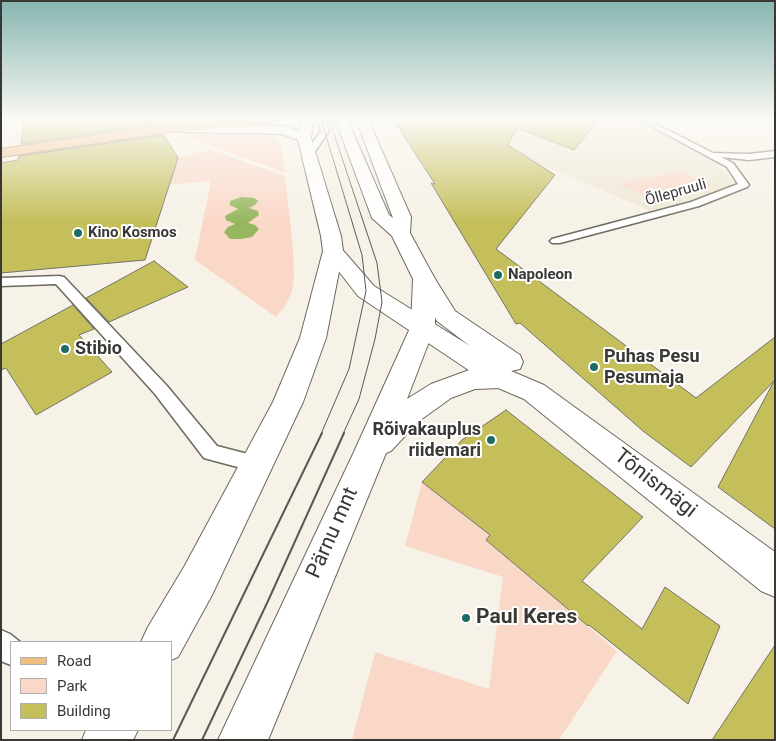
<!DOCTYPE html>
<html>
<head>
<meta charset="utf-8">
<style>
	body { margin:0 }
	#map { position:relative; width:776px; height:741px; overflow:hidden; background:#f7f2e7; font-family:Roboto,sans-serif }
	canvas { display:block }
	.frame { position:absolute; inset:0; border:2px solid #3a3834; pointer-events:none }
	.legend { position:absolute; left:10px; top:641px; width:162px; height:90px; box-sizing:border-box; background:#fff; border:1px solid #b0afae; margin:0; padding:6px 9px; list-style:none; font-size:15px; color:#3a3834 }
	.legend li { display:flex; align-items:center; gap:10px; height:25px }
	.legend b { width:25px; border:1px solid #b0afae }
</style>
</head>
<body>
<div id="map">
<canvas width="776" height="741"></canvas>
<div class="frame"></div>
<ul class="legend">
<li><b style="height:6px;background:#efbe83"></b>Road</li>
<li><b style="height:14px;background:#fad8c8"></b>Park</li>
<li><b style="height:14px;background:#c4bf5b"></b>Building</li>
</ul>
</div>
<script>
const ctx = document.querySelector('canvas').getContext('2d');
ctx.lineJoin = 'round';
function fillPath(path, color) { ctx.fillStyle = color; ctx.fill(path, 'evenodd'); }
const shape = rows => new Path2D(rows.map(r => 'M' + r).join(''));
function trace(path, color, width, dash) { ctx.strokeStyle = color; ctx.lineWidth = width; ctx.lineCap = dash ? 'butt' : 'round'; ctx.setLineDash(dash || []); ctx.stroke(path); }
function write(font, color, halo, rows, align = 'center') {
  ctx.font = font + ' Roboto,sans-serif'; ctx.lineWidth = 4; ctx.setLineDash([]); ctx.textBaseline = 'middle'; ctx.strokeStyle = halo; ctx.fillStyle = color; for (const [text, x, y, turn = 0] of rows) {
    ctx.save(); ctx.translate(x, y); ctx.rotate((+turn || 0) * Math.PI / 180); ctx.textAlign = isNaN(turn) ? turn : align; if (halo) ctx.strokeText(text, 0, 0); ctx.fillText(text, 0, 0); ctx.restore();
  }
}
const built = shape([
	[440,119,635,119,712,161,733,180,727,190,651,211,557,171,437,134,403,134,394,123]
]);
const green = shape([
	[228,133,273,136,279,140,283,154,285,173,185,136],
	[210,150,285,176,293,247,294,278,292,291,284,308,276,317,195,260,211,181,65,193,177,157],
	[679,171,714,186,652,201,619,184],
	[422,482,490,535,486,540,617,651,559,740,352,740,375,652,489,689,503,577,405,546]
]);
const water = shape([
	[241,197,254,198,258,201,255,205,249,208,258,211,259,215,248,223,255,225,259,229,252,237,241,239,230,239,224,232,228,227,235,224,226,220,225,216,238,209,230,205,230,201]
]);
const building = shape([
	[24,119,155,119,158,124,21,144,24,119],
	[482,119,599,119,574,150,517,128,508,145,555,175,496,249,696,398,775,337,775,529,718,487,774,381,691,467,643,431,520,323,516,324,431,183,435,184,396,124,482,119],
	[164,135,178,158,145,260,1,273,1,163,18,160,19,156,164,135],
	[154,261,188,287,109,322,86,298,154,261],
	[73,305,94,329,79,335,112,372,36,415,6,368,1,370,1,344,73,305],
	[506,410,643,517,582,581,642,629,665,587,720,626,688,704,589,625,588,626,486,540,490,535,422,482,462,440,506,410],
	[775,645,775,740,712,740,775,645]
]);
const service = shape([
	[317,119,324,119,329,131,312,156,306,156,305,154,321,131,317,119],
	[638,119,646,119,713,153,749,154,775,151,775,157,749,160,721,157,733,163,749,185,747,187,699,206,560,243,552,243,550,241,552,239,691,202,738,184,727,167,638,119],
	[59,276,64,277,167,386,217,446,263,458,266,464,263,470,256,472,204,458,155,394,56,284,1,286,1,278,59,276],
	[1,630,10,634,20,642,11,642,11,665,1,661,1,630]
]);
const tertiary = shape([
	[333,245,340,247,374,286,470,346,437,321,413,279,416,274,424,272,432,274,455,311,520,355,523,362,520,369,511,371,544,385,775,552,775,597,761,591,524,399,491,385,358,296,323,251,326,247,333,245]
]);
const secondary = shape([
	[301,119,313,119,311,138,341,236,343,251,326,338,303,402,212,595,178,657,171,660,171,642,141,642,148,627,184,567,273,402,300,338,323,251,321,236,298,140,282,134,182,132,176,128,182,124,284,126,299,131,301,119],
	[335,119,347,119,389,215,393,218,356,119,368,119,411,217,410,233,435,279,435,326,407,399,431,384,472,369,501,368,511,371,515,378,511,385,501,388,475,389,451,398,419,421,391,451,386,453,268,740,218,740,353,454,411,326,413,279,392,236,372,218,335,119],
	[86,730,138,730,133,740,82,740,86,730]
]);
const primary = shape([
	[234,119,277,119,271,123,172,132,1,157,1,149,172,124,234,119]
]);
const tramFar1 = shape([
	[321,119,362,255,366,291,349,369,321,434],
	[329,119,377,263,382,302,375,339,359,399,343,434]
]);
const tram = shape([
	[173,740,322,433],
	[202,740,268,601,344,433]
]);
const markers = [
	[78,233,5,"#206a63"],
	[498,275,5,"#206a63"],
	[65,349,5,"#206a63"],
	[594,367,5,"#206a63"],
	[491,440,5,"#206a63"],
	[466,618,5,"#206a63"]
];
const farStreetnames = [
	["Õllepruuli",676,193,-16]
];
const farPoinames = [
	["Kino Kosmos",88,233],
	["Napoleon",508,275]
];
const poiNames = [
	["Stibio",75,349],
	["Puhas Pesu",604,357],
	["Pesumaja",604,378],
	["Rõivakauplus",481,430,"right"],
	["riidemari",481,451,"right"]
];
const nearStreetnames = [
	["Tõnismägi",655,484,38],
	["Pärnu mnt",333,533,-66]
];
const nearPoinames = [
	["Paul Keres",476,618]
];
fillPath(built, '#efe7d5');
fillPath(green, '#fad8c8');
fillPath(water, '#96b75e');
fillPath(building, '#c4bf5b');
trace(building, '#727268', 1);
trace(service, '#6e6960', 3);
trace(tertiary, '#6e6960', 2);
trace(secondary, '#6e6960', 2);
trace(primary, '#a87332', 2);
fillPath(service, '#fff');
fillPath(tertiary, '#fff');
fillPath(secondary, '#fff');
fillPath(primary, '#efbe83');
trace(tramFar1, '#5c5954', 1);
trace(tram, '#5c5954', 2);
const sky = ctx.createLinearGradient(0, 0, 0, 222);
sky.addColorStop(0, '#87b5b1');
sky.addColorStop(0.54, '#fbf9f4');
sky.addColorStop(1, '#fbf9f400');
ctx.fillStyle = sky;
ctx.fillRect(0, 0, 776, 222);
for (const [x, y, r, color] of markers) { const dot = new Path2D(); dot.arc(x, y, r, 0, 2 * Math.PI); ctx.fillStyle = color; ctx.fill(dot); trace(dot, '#fff', 2); }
write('15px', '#3a3834', '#fff', farStreetnames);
write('bold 15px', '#3a3834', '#fff', farPoinames, 'left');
write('bold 18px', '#3a3834', '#fff', poiNames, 'left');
write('21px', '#3a3834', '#fff', nearStreetnames);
write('bold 21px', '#3a3834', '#fff', nearPoinames, 'left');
</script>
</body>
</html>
